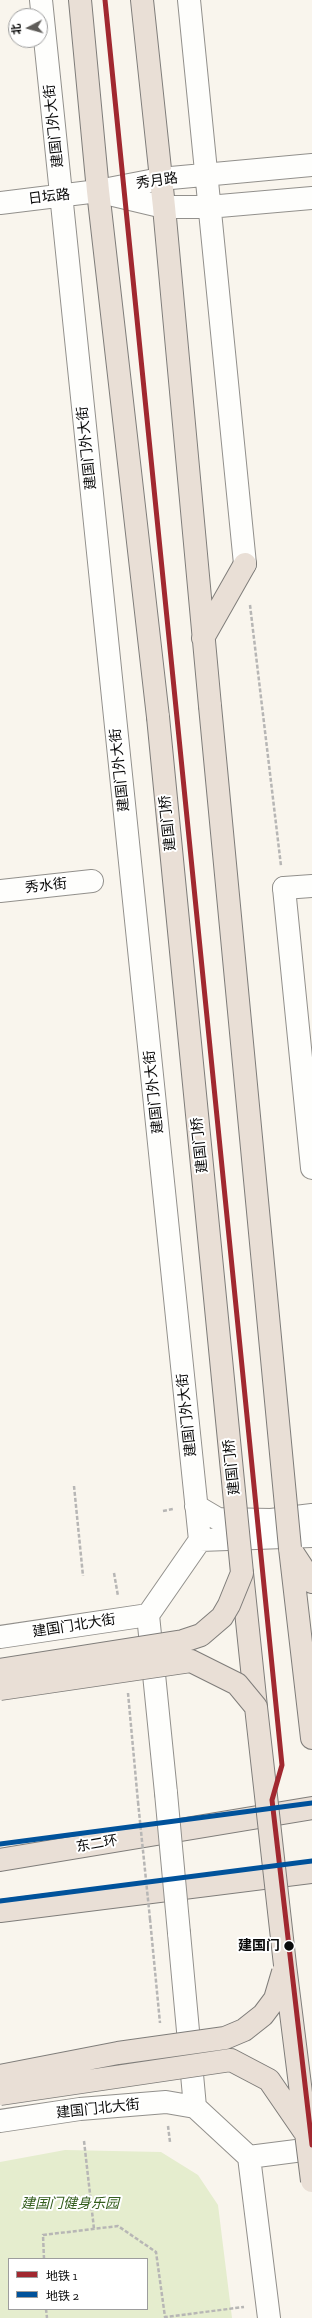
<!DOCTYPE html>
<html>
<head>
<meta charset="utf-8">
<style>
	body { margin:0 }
	#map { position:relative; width:312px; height:2318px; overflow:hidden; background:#f9f5ed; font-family:"Zilla Slab","Noto Sans SC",serif }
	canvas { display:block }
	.legend { position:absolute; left:8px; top:2258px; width:140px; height:52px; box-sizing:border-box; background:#fff; border:1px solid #9d9d9d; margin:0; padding:5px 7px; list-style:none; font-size:12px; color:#0a0a0a }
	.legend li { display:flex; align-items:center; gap:8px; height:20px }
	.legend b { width:20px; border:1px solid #9d9d9d }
	.north { position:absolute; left:8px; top:8px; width:40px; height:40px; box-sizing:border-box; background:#fff; border:1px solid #9d9d9d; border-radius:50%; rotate:264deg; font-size:11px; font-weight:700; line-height:16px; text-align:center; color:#0a0a0a }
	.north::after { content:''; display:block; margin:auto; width:14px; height:18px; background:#5e5c59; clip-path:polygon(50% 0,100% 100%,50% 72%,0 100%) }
</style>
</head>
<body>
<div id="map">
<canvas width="312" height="2318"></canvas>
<ul class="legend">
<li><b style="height:5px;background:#a12830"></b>地铁 1</li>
<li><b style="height:5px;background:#00529b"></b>地铁 2</li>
</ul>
<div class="north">北</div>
</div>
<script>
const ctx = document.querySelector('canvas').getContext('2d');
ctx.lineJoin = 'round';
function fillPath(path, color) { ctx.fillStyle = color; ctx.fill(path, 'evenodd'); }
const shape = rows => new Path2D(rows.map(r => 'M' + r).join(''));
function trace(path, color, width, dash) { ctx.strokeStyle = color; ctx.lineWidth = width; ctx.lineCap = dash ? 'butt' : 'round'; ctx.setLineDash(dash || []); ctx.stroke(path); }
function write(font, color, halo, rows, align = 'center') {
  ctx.font = font + ' "Zilla Slab","Noto Sans SC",serif'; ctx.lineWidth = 4; ctx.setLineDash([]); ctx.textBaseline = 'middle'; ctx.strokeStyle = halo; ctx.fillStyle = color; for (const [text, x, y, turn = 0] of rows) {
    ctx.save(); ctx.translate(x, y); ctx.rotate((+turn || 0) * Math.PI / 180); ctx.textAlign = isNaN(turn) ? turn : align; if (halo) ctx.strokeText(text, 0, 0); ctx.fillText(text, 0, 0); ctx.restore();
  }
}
const green = shape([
	[65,2150,161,2152,198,2175,218,2205,232,2318,0,2318,0,2162],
	[9,2259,147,2259,147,2309,9,2309]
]);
const path = shape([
	[250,605,281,866],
	[74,1486,83,1576],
	[163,1511,173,1509],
	[114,1573,118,1596],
	[128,1693,138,1802],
	[150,1919,160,2023],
	[168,2126,170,2142],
	[84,2141,94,2229],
	[44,2259,43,2235,118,2226,156,2252,165,2317,244,2307],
	[46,2309,47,2318]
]);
const minor = shape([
	[284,888,312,886],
	[0,891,92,881]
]);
const tertiary = shape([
	[41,0,200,1540],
	[189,0,245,564],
	[105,193,164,207,208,207,312,198],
	[0,203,98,191,160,179,312,165],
	[284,888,312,1168],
	[196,1506,218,1519,271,1520,312,1515],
	[200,1540,312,1536],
	[0,1637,148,1615],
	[166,1793,148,1615,200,1540],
	[179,1933,195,2107,249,2157,269,2318],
	[0,2121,80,2109,166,2102,195,2107],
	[249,2157,312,2149]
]);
const trunk = shape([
	[80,0,98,191,158,717],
	[142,0,164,207,210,706],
	[203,638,245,564],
	[290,1548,312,1738],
	[293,1553,312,1582],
	[242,1573,256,1707],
	[0,1860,312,1808],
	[0,1911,312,1872]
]);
const pathBridge = shape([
	[138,1802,150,1919]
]);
const tertiaryBridge = shape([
	[166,1793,179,1933]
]);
const trunkBridge = shape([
	[210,706,290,1548],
	[0,1670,183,1641,201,1635,222,1617,229,1605,242,1573,158,717],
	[0,1689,191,1661,237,1684,256,1707,285,1965,312,2181],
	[0,2076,118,2053,225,2038,244,2030,263,2015,275,1999,283,1972],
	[0,2094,231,2060,269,2080,304,2131]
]);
const metro1 = shape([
	[105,0,282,1765,272,1800,312,2145]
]);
const metro2 = shape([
	[0,1844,312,1803],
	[0,1901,312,1861]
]);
const markers = [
	[289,1946,5.5,"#0a0a0a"]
];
const streetNames = [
	["建国门外大街",54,126,-96],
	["秀月路",157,181,-8],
	["日坛路",49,197,-7],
	["建国门外大街",87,448,-96],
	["建国门外大街",120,770,-96],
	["建国门桥",168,823,-96],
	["秀水街",46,886,-6],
	["建国门外大街",154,1092,-96],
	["建国门桥",200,1145,-96],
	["建国门外大街",187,1415,-96],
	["建国门桥",232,1467,-96],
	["建国门北大街",74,1626,-9],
	["东二环",97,1844,-10],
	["建国门北大街",98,2109,-6]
];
const stopNames = [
	["建国门",280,1946]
];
const parkNames = [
	["建国门健身乐园",70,2204]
];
fillPath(green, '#e5edce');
trace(minor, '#92908c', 24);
trace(tertiary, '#92908c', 24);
trace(trunk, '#7f7d7a', 24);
trace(path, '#b7b6b5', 2.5, [4, 2]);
trace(minor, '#fefefc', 22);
trace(tertiary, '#fefefc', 22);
trace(trunk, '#e9dfd6', 22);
trace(tertiaryBridge, '#92908c', 24, []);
trace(trunkBridge, '#7f7d7a', 24, []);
trace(pathBridge, '#b7b6b5', 2.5, [4, 2]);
trace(tertiaryBridge, '#fefefc', 22);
trace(trunkBridge, '#e9dfd6', 22);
trace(metro1, '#a12830', 5);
trace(metro2, '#00529b', 5);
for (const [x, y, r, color] of markers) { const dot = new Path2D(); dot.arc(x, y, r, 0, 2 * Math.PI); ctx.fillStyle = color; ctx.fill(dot); trace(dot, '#fff', 1.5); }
write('14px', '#0a0a0a', '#fff', streetNames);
write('bold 14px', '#0a0a0a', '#fff', stopNames, 'right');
write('italic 14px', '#345e1e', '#fff', parkNames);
</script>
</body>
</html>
